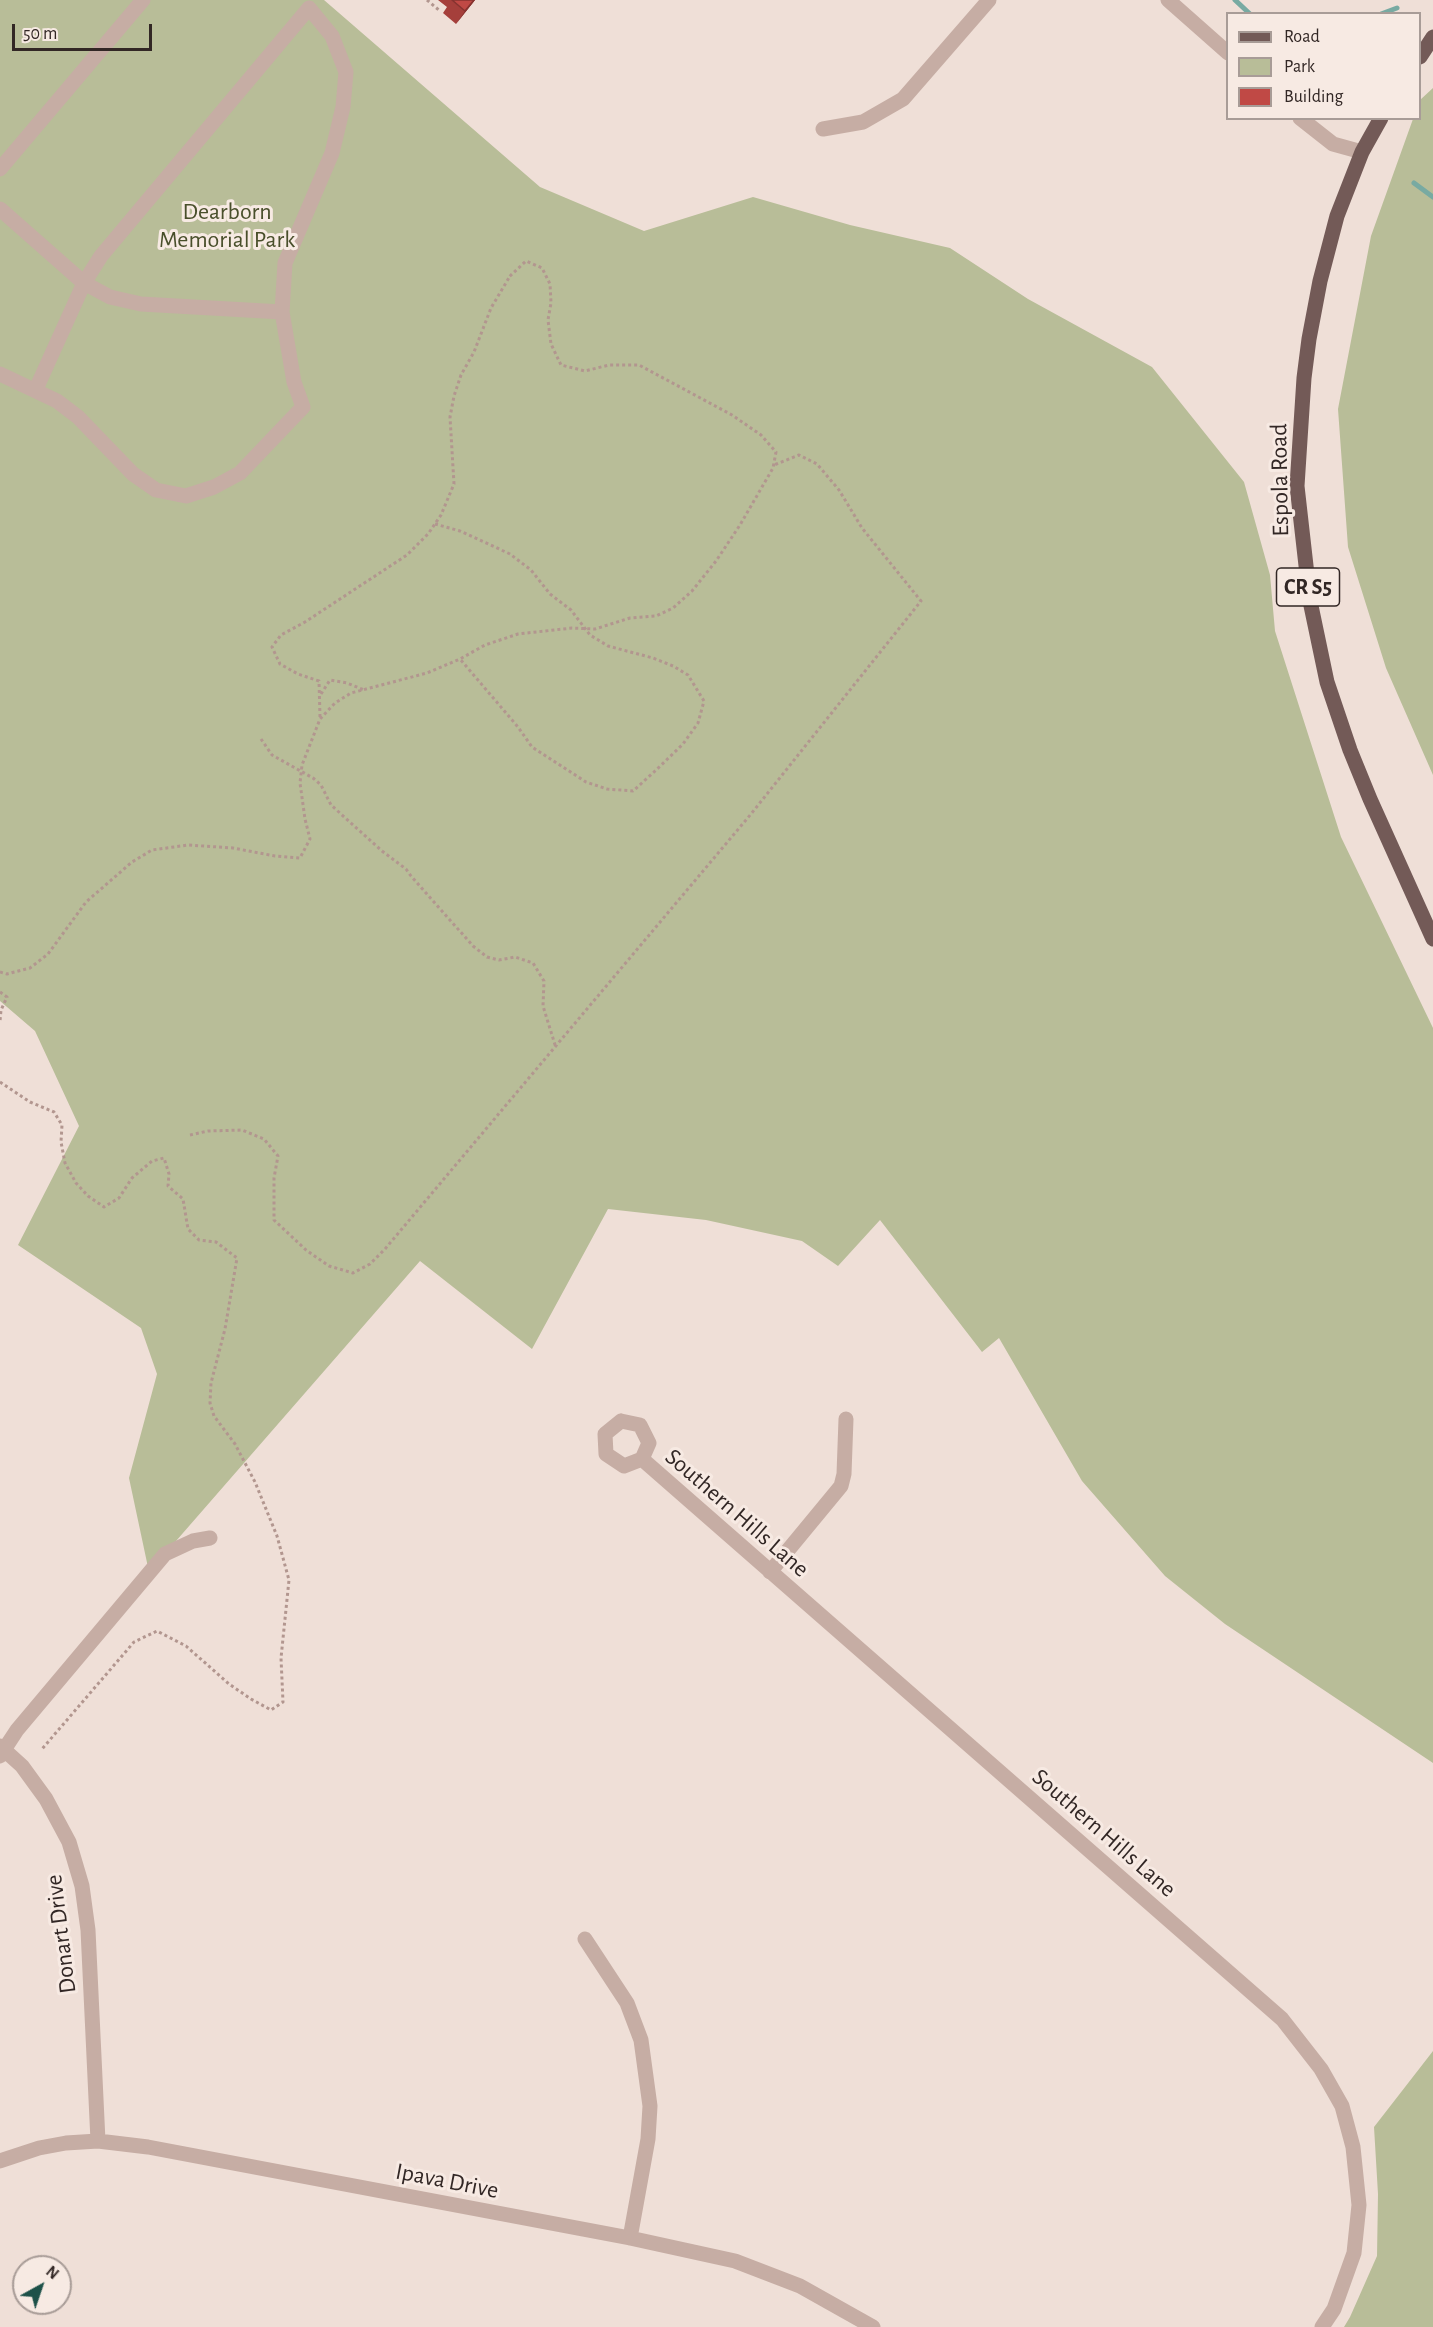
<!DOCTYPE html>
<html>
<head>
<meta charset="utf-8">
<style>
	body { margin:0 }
	#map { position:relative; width:1433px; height:2327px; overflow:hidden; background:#efdfd7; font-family:"Alegreya Sans",sans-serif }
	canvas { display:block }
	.legend { position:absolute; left:1226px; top:12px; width:195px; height:108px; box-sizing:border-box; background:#f7eae3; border:2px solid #a89c97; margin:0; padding:8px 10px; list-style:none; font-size:18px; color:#322725 }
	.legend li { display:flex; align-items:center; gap:12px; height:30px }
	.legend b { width:30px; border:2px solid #a89c97 }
	.north { position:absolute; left:12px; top:2255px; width:60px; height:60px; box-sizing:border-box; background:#f7eae3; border:2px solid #a89c97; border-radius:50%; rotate:40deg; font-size:16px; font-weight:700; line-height:24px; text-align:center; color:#322725 }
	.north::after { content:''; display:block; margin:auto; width:21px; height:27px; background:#1d5149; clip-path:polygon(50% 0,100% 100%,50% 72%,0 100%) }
	.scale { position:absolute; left:12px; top:24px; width:140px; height:27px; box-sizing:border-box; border:3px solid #322725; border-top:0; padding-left:8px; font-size:18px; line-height:21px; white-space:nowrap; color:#322725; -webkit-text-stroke:4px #f7eae3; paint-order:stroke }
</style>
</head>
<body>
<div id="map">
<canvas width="1433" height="2327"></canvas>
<ul class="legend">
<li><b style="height:8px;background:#735a57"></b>Road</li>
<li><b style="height:16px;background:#b8bd98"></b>Park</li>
<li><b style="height:16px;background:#c04945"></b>Building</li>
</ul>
<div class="north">N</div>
<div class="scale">50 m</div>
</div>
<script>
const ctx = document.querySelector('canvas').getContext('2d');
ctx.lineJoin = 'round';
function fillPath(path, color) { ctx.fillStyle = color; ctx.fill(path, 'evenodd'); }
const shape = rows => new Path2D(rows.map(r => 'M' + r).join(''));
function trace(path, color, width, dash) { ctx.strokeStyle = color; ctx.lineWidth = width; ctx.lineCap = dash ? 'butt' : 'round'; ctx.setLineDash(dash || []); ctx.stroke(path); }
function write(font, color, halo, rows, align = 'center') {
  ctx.font = font + ' "Alegreya Sans",sans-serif'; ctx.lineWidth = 6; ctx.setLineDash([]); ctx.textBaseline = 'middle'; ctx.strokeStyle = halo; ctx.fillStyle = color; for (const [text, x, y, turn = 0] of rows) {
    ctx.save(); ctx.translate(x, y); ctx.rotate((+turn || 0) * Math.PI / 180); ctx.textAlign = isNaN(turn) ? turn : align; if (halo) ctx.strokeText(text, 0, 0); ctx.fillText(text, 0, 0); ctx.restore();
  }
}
const green = shape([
	[0,0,324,0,540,187,644,231,753,197,850,225,950,248,1028,299,1152,367,1244,482,1270,575,1275,631,1341,837,1433,1028,1433,1763,1225,1624,1165,1576,1082,1481,999,1338,982,1352,880,1220,838,1266,802,1241,706,1220,608,1209,532,1349,420,1261,149,1572,129,1478,157,1374,141,1328,18,1245,79,1126,35,1031,0,1001],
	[1433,88,1433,775,1386,668,1348,547,1338,409,1371,236,1413,119,1420,118,1420,100],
	[1433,2051,1433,2327,1344,2327,1350,2317,1377,2256,1378,2194,1374,2127]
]);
const stream = shape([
	[1235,0,1250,14],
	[1381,14,1397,8],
	[1414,183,1433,197]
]);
const path = shape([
	[427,0,440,11],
	[435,524,460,531,510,554,531,570,550,594,571,610,590,635,608,646,653,658,673,666,688,675,704,701,698,723,683,744,654,772,633,791,607,789,586,782,532,747,518,727,460,659],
	[321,694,330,680,347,683,364,690],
	[320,717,319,681,298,674,280,664,272,647,281,635,305,622,407,555,428,534,441,515,454,484,450,417,454,396,461,375,474,352,491,308,510,276],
	[261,739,272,755,313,778,321,785,331,805,382,851,406,869,411,876,473,946,487,957,499,960,515,957,533,963,544,981,543,1006,556,1048],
	[0,972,7,974,30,968,48,954,86,902,132,862,152,850,188,845,233,848,275,856,300,858,310,839,305,819,300,783,302,765,320,719,335,703,351,693,427,673,460,659,485,645,518,634,572,628,595,629,630,618,656,616,673,608,692,591,716,561,740,525,773,468,776,452,761,435,732,415,639,365,609,365,585,371,561,365,551,344,548,320,551,303,550,284,542,268,526,261,509,277],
	[0,992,7,997,1,1010,0,1021],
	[0,1082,30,1102,54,1112,62,1125,61,1142,65,1163,76,1183,88,1196,104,1207,119,1198,132,1178,152,1161,164,1158,169,1174,168,1186,183,1199,188,1229,199,1240,216,1242,237,1258,225,1329,211,1383,210,1403,214,1416,235,1444,255,1482,277,1536,289,1580,281,1658,283,1702,271,1710,251,1699,229,1684,186,1646,157,1631,134,1642,42,1749],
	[190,1135,208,1131,242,1130,264,1139,278,1156,274,1178,274,1220,306,1250,329,1266,353,1273,370,1264,385,1249,751,814,921,601,862,528,839,490,817,464,799,455,774,465]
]);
const minor = shape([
	[1168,0,1228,53],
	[1300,118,1333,144,1362,152],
	[823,129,863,122,903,99,989,0],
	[0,169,143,0],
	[0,209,84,283,110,297,141,304,282,312],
	[0,374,57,401,78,417,133,474,156,490,186,496,214,487,240,473,303,407,294,382,282,312,285,263,332,153,343,107,346,72,332,36,309,8,101,256,84,283,36,389],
	[621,1421,640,1425,649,1443,642,1459,624,1466,606,1454,605,1434,621,1421],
	[642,1459,1282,2019,1321,2069,1342,2106,1353,2147,1359,2205,1354,2253,1334,2309,1322,2327],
	[770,1572,841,1486,844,1474,846,1419],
	[0,1746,22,1766,46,1799,69,1842,82,1886,88,1930,98,2141],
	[0,1756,17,1730,165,1554,193,1541,210,1538],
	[585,1939,627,2003,641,2040,650,2106,648,2139,630,2238],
	[0,2161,39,2148,66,2143,98,2141,148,2147,630,2238,735,2261,800,2286,873,2327]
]);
const major = shape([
	[1420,57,1433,37],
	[1381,118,1362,152,1337,216,1320,281,1309,339,1304,378,1297,486,1310,601,1327,682,1350,750,1370,799,1433,939]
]);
const wall = shape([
	[438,0,475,0,456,24,443,13,447,7]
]);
const shadedWall = shape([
	[474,0,475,0,456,24,465,11]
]);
const building = shape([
	[452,0,474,0,465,11,452,0]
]);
const shields = [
	[1308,587,63]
];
const shieldNames = [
	["CR S5",1308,587]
];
const parkNames = [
	["Dearborn",227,212],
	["Memorial Park",227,240]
];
const streetNames = [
	["Espola Road",1280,480,-91],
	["Southern Hills Lane",737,1513,41],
	["Southern Hills Lane",1104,1833,41],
	["Donart Drive",61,1934,-97],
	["Ipava Drive",447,2181,11]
];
fillPath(green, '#b8bd98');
trace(stream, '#78aaa2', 5);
trace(path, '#b2968f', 3, [3, 3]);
trace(minor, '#c6ada4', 15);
trace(major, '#735a57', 15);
fillPath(wall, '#a53f3b');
fillPath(shadedWall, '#863330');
fillPath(building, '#c04945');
trace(building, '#863330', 1.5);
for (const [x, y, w] of shields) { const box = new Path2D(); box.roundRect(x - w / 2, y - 19, w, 38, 4.5); ctx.fillStyle = '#f7eae3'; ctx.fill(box); trace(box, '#322725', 1.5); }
write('bold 22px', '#322725', null, shieldNames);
write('24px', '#494f2b', '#f7eae3', parkNames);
write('24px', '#322725', '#f7eae3', streetNames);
</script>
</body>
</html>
